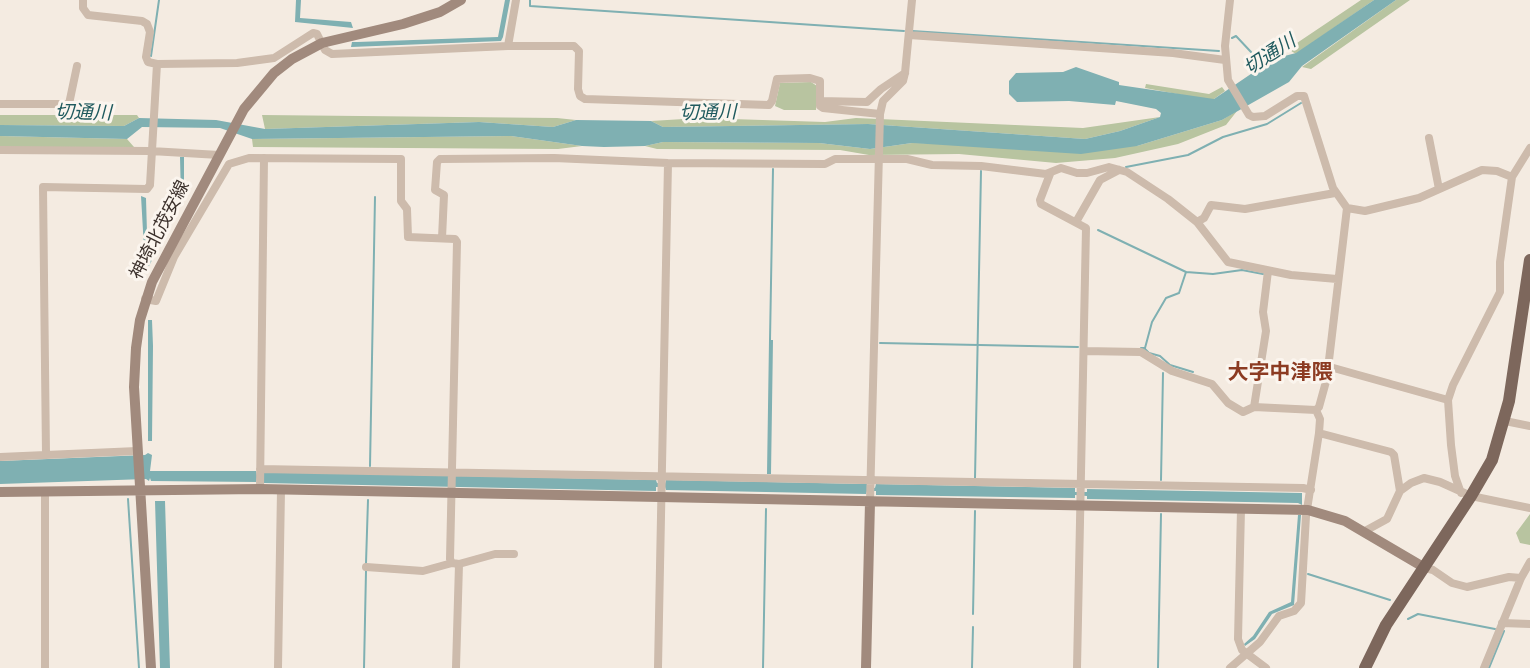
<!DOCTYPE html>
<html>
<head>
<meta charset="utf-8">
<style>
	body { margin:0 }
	canvas { display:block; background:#f4ebe1 }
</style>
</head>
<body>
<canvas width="1530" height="668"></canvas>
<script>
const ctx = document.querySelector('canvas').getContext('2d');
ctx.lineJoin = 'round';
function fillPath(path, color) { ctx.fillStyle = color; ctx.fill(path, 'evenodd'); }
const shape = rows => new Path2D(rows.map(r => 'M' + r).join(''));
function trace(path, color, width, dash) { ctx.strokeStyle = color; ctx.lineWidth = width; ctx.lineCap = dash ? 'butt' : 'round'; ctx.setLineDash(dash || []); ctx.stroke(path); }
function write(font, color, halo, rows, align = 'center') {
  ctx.font = font + ' "IBM Plex Sans","Noto Sans JP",sans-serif'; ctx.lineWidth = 6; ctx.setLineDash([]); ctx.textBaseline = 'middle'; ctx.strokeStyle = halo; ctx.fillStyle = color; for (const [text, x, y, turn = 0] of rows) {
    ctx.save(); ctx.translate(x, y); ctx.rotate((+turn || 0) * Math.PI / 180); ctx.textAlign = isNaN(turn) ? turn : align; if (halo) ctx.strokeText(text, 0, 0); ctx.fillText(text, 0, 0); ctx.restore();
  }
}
const green = shape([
	[1361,0,1374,0,1296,54,1288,49],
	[1396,0,1410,0,1311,69,1302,67],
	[811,82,817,86,816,110,784,110,775,106,780,83],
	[1146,84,1209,94,1222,87,1225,91,1214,99,1204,99,1145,88],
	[1237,111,1226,125,1178,144,1115,158,1056,163,959,154,869,155,840,150,657,149,645,146,663,142,819,143,870,149,912,143,1137,146,1222,120],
	[0,115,137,115,139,118,124,126,0,125],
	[262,115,557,118,576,120,553,127,479,122,265,129],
	[1160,117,1120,131,1085,139,868,124,663,127,651,121,700,118,825,122,856,118,1083,128],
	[0,136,127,139,134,147,0,148],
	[511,136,582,146,558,149,253,147,252,139],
	[1530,514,1530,545,1520,543,1516,533]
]);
const water = shape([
	[296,0,301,0,300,18,351,22,353,28,295,22],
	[505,0,510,0,503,37,501,41,351,47,352,42,357,42,498,37],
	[1374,0,1396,0,1302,66,1289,82,1222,120,1137,146,1081,154,912,143,870,149,819,143,663,142,645,146,604,147,582,146,511,136,252,139,220,128,142,127,127,139,0,136,0,125,124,126,139,118,216,120,265,129,479,122,553,127,576,120,651,121,663,127,868,124,1085,139,1120,131,1160,117,1161,113,1156,109,1116,101,1115,105,1069,101,1017,102,1009,94,1009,81,1016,73,1063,72,1076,67,1119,82,1119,85,1214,99,1273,59,1296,53],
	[180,157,184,157,184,197,149,266,145,266,141,196,146,198,147,233,160,232,181,197],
	[148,320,152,320,153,346,152,441,148,441],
	[769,340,773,340,771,474,767,474],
	[148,453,152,455,150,471,256,471,257,475,264,472,656,480,657,483,665,484,666,480,867,484,867,487,875,488,876,484,1075,488,1075,492,1087,492,1087,489,1302,493,1302,505,1298,503,1087,499,1087,496,1075,495,1075,498,876,495,876,491,867,491,866,494,666,490,665,487,656,487,656,491,264,483,257,478,256,482,151,481,150,478,149,481,146,479,0,484,0,461,145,455],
	[155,501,165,501,170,668,160,668],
	[1298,515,1301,515,1294,605,1272,614,1255,639,1245,646,1244,644,1253,636,1269,612,1291,602]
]);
const stream = shape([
	[530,0,530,6,904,31],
	[912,31,1219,51],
	[1232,38,1236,36,1251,52],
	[151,56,159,0],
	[1126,167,1188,155,1223,137,1267,124,1301,103],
	[1098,230,1186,272],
	[770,340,773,169],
	[880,343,1078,347],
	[1141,348,1145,348,1152,322,1166,298,1179,293,1186,272,1213,274,1242,270,1263,274],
	[1145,349,1149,353,1160,356,1170,365,1193,372],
	[370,466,375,197],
	[975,478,981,171],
	[1161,480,1163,373],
	[128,499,139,668],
	[366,563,368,500],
	[1308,574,1390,600],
	[973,614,975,511],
	[1408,619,1418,614,1495,629],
	[364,668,366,571],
	[763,668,766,509],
	[972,668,973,627],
	[1158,668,1161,514],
	[1489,668,1504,631]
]);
const street = shape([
	[83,0,83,8,88,15,142,21,147,24,150,32,146,57,148,62,157,64,237,63,274,58,313,33,317,34,325,50,332,54,508,46,574,46,579,51,578,89,580,96,585,99,769,105,772,101,777,79,810,78,820,81,820,106,823,108,880,114],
	[1230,0,1225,46,1228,80,1249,115,1253,117,1265,116,1297,96,1304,96,1333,188,1347,208,1365,211,1419,198,1482,170,1497,171,1512,177],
	[909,35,1173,53,1225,60],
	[508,46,516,0],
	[820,101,867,102,881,89,905,73],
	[0,104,69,104,77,66],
	[1429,138,1439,189],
	[0,150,151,151,219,155],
	[1050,174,1040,200,1041,204,1086,228,1077,668],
	[1076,222,1100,180,1119,170],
	[1197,222,1204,218,1211,205,1245,209,1335,193],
	[442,238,444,195,435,190,437,162,440,159,554,158,668,163,825,164,835,159,907,159,932,165,981,166,1046,174,1061,168,1077,173,1087,173,1109,167,1127,172,1168,199,1197,222,1228,262,1291,275,1337,279],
	[145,299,156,301,174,257,229,164,249,158,401,159,401,201,407,209,408,237,455,239,457,242,450,559,452,563,459,564,456,668],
	[1084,351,1141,352,1172,371,1212,384,1228,403,1243,412,1254,407,1316,410],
	[1330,367,1448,400],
	[1254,407,1266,331,1263,312,1268,271],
	[1505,421,1530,426],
	[1319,433,1391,452,1394,455,1400,491],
	[46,455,43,187,147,189,150,185,157,64],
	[0,457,137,451],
	[260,469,1303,488,1311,490],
	[260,489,264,158],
	[1461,493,1455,476,1451,445,1448,400,1453,385,1500,292,1500,262,1512,177,1530,148],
	[870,502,880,114,883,101,903,81,905,73,912,0],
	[1241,509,1238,639,1242,650,1266,668],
	[1365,531,1387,519,1400,491,1411,483,1424,478,1440,482,1471,496,1530,508],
	[459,564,495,554,514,554],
	[366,567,423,571,452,563],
	[1425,568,1433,570,1452,583,1467,587,1509,577,1521,578,1484,668],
	[1521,578,1530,562],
	[1502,623,1530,624],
	[45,668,45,491],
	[278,668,281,490],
	[658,668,668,163],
	[1230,668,1260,642,1279,616,1294,611,1301,603,1306,516,1319,433,1320,419,1316,410,1319,407,1330,367,1329,360,1347,208]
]);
const secondary = shape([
	[0,492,260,489,1308,510,1345,521,1425,568],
	[151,668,134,387,136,348,140,320,152,282,244,109,274,73,292,59,322,43,403,24,440,12,461,0],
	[866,668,870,502]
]);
const primary = shape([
	[1365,668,1386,625,1471,496,1492,460,1509,401,1530,260]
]);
const streetNames = [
	["神埼北茂安線",160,230,-63]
];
const waterNames = [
	["切通川",1270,55,-33],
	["切通川",83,113,1],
	["切通川",708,113,-1]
];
const quarterNames = [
	["大字中津隈",1280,373]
];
fillPath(green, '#b8c4a0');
fillPath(water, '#7fb0b2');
trace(stream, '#7fb0b2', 2);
trace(street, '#cdbbac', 8);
trace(secondary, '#a18a7d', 10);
trace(primary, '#7d675c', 12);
write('18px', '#3b302b', '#fbf5ee', streetNames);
write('italic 19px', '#1f5a5e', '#fbf5ee', waterNames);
write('bold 21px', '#8c3b22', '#fbf5ee', quarterNames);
</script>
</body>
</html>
